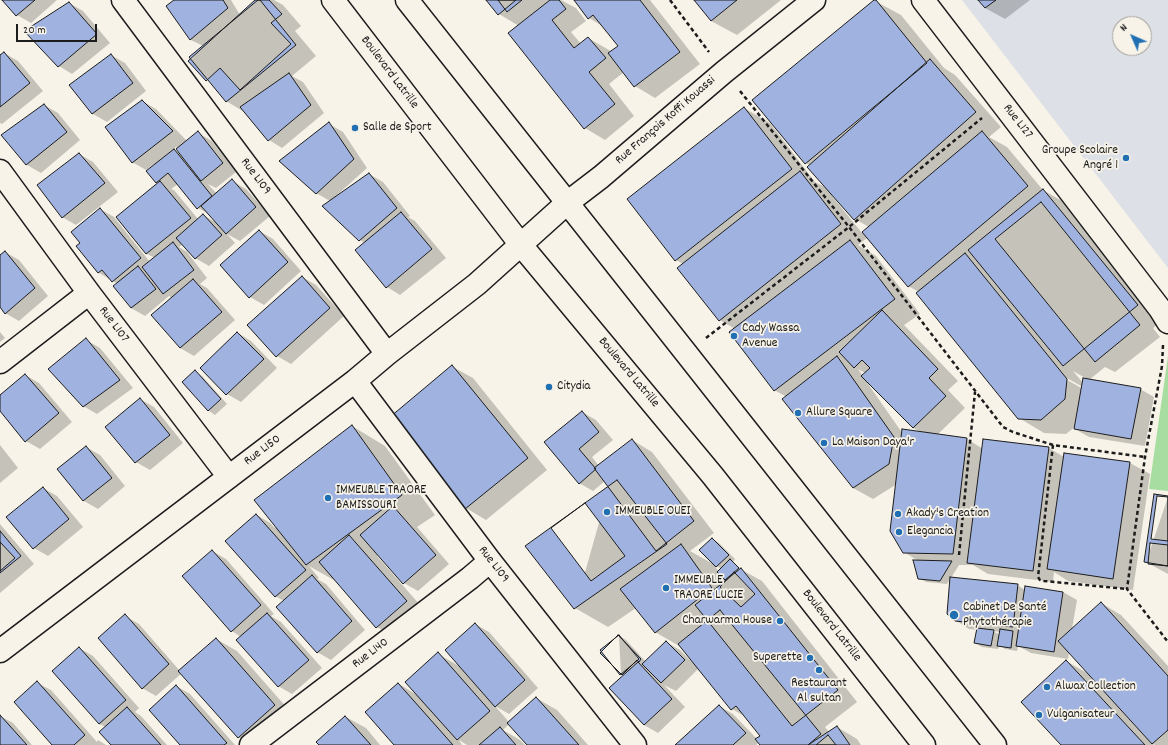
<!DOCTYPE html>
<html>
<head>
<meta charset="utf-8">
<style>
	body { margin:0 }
	#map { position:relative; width:1168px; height:745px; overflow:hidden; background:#f7f3e8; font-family:Dekko,sans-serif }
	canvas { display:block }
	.north { position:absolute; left:1112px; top:16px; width:40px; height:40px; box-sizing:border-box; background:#f7f3e8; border:1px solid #9f9d96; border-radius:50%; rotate:315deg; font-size:11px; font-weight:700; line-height:16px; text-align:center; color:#1c1c1c }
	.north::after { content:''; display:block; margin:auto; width:14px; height:18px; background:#1f6fb2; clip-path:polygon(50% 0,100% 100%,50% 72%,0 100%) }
	.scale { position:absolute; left:16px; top:24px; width:81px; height:18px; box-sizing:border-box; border:2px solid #1c1c1c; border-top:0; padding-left:5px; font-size:12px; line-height:14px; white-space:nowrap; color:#1c1c1c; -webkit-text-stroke:3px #f7f3e8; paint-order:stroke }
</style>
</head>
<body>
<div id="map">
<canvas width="1168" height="745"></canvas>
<div class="north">N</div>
<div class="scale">20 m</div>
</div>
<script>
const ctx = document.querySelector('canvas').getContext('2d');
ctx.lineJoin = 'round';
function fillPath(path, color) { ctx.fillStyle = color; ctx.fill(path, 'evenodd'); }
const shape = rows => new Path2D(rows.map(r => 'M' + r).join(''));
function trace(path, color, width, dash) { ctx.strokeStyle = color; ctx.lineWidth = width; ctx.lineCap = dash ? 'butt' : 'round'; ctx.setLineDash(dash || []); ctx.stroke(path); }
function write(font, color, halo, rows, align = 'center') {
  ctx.font = font + ' Dekko,sans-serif'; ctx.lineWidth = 3.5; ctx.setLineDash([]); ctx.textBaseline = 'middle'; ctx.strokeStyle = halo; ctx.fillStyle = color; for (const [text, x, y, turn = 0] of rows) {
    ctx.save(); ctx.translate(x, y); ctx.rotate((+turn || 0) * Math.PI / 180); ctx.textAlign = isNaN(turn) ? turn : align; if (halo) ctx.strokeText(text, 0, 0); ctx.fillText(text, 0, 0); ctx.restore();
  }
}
const built = shape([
	[962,0,1168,0,1168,268],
	[1120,24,1144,24,1144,48,1120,48]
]);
const green = shape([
	[1168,356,1168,491,1149,489]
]);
const shadow = shape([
	[3,0,57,0,31,23,17,15],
	[176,0,231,0,240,15,256,0,274,0,283,5,301,26,295,31,316,56,292,76,303,82,324,113,282,148,269,140,246,113,226,101,211,82,207,80,190,61,203,46,191,40,167,6],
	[488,0,561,0,576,8,586,21,571,32,581,44,588,38,609,50,611,52,619,46,604,27,589,18,575,0,650,0,700,64,655,98,635,86,624,72,609,84,634,116,605,140,585,128,519,26,499,14],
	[695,0,781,0,737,35,711,21],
	[979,0,1030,0,1005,19,985,8],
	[875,1,901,15,944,68,955,75,1001,127,989,137,1007,147,1043,190,1069,205,1163,320,1153,328,1160,337,1115,372,1105,367,1089,380,1073,371,1084,384,1140,389,1154,397,1145,446,1089,437,1075,429,1076,426,1066,434,1044,433,1019,418,919,292,908,286,867,238,858,245,876,256,920,314,904,325,958,381,948,390,965,408,937,435,967,439,983,449,1049,448,1064,457,1065,454,1130,463,1150,474,1133,590,1068,581,1054,572,1053,582,988,574,973,565,959,565,951,578,1017,585,1025,590,1063,592,1077,600,1072,629,1101,603,1121,615,1168,666,1168,745,1155,745,1153,744,1153,745,1062,745,1066,661,1089,674,1069,652,1068,659,1031,653,1018,646,1017,651,1005,649,999,645,998,649,982,647,975,643,977,630,969,629,955,620,950,579,947,584,926,582,919,578,920,562,904,552,897,484,873,499,853,488,787,397,774,390,735,329,720,320,683,264,676,260,744,108,770,123,815,182,827,188,811,166,806,163],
	[833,194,855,219,869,227,862,233,832,196],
	[858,369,865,373,863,376],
	[1063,376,1083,387,1083,389,1062,377],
	[866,381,913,428,923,433,903,434],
	[993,631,1000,632,1000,635],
	[69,3,83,11,110,43,72,74,59,66],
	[4,53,18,61,43,91,2,124,0,123,0,56],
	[111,55,125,63,146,91,107,122,93,114,70,85],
	[142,101,156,109,187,141,198,133,212,141,236,172,216,188,208,184,217,194,232,181,246,189,270,216,240,241,227,234,235,243,209,266,195,258,183,244,179,247,187,252,207,278,200,284,207,288,235,320,194,356,180,348,172,298,169,296,145,316,131,308,114,286,118,284,99,273,78,246,82,243,100,209,114,217,150,262,155,258,147,254,118,217,159,183,157,182,155,166,154,164,146,170,132,162],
	[176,147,182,155,173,150],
	[178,184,198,208,211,215,217,223,203,215,198,219,174,190,171,189],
	[44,105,58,113,80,140,41,173,27,165,3,135],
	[329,124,343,132,367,168,337,195,338,196,369,174,383,182,410,216,408,217,415,221,446,258,400,295,387,287,365,243,360,240,324,206,330,201,316,193],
	[79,154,93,162,118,192,76,225,62,217],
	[259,231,273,239,301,271,264,305,250,297],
	[5,252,19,260,48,296,19,321,5,313,0,306,0,256],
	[302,277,316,285,344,316,291,364,277,356,249,325],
	[0,332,5,338,0,342],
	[238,333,251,341,277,368,241,402,227,394,202,368],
	[86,340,100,348,133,388,97,414,83,406],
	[453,367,473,378,547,470,486,520,466,508],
	[195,372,202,376,227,404,215,415,209,411,183,382],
	[25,375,39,383,72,422,40,449,26,441,0,409,0,396],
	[140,399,154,407,183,443,150,470,136,462,107,427],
	[582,412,596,420,613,440,592,457,599,466,632,440,652,452,714,533,690,551,715,565,713,539,719,543,735,559,733,562,742,570,762,581,857,702,825,727,829,732,837,727,857,739,861,745,762,745,759,742,756,745,677,745,719,706,733,714,757,739,761,736,746,717,732,709,699,668,676,691,664,685,685,707,658,733,644,725,624,676,621,674,619,636,626,640,646,662,666,642,680,650,691,661,692,660,681,647,655,632,636,608,608,627,575,608,609,487,605,481,593,491,579,483,545,442],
	[714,565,722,569,719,572],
	[352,426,385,446,435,515,417,527,449,564,418,591,404,583,379,555,377,556,427,613,397,639,377,627,339,583,309,566,319,578,317,579,326,584,365,630,331,660,317,652,284,601,275,596,257,515,270,523,275,528,276,527],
	[0,445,18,468,0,483],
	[86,447,100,455,125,486,98,509,84,501,58,469],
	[43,488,57,496,83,527,48,556,34,548,8,517],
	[1168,497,1168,574,1146,562],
	[0,524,34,564,0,593],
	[212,551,226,559,274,614,271,616,281,622,322,668,292,694,278,686,241,637,232,631,184,576],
	[125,616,139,624,180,671,216,639,237,651,295,717,252,745,238,737,182,673,156,696,142,688],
	[475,624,489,632,538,688,509,714,495,706,509,722,536,698,557,710,588,745,528,745,509,724,503,730,520,740,525,745,467,745,459,740,462,745,395,745,399,684,417,695,438,654,459,666],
	[79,648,93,656,139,708,135,712,141,716,167,745,112,745,106,727,99,724],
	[37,683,51,690,97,742,98,740,106,745,54,745],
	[176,686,190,694,235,745,181,745],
	[0,716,13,723,32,745,0,745],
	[346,717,366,728,380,745,320,745]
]);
const building = shape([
	[2,0,35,0,16,16,2,0],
	[174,0,223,0,228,8,190,40,166,6,174,0],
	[255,0,269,0,282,14,271,23,291,44,240,90,220,68,206,81,188,61,255,0],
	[258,0,260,0,296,45,226,102,189,57,258,0],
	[486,0,516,0,498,15,486,0],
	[498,0,522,0,507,12,498,0],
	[550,0,559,0,566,9,552,20,574,48,588,37,606,58,589,72,615,104,584,129,508,33,550,0],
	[574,0,640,0,680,52,634,87,608,53,618,46,593,15,588,19,574,0],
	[694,0,737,0,711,21,694,0],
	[874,0,876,0,927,63,805,164,752,100,874,0],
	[978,0,996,0,985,8,978,0],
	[69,2,97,34,58,67,24,31,69,2],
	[4,52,30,83,0,107,0,55,4,52],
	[111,54,133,83,92,114,69,85,111,54],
	[930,59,976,112,854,220,807,167,930,59],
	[289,73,311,105,268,141,240,107,289,73],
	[142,100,173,131,132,163,105,127,142,100],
	[44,104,67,132,26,165,1,135,44,104],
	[744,107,792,169,675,261,627,199,744,107],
	[329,122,354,159,316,194,279,161,329,122],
	[198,131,223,163,201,181,176,149,198,131],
	[982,131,1028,186,908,287,862,232,982,131],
	[174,149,212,196,197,209,168,173,156,183,146,171,174,149],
	[79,153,105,183,62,218,37,185,79,153],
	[800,171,841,224,719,321,677,268,800,171],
	[369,173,397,208,359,241,322,206,369,173],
	[232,179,256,207,226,234,201,206,232,179],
	[160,181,191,218,146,254,116,217,160,181],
	[1043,189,1138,305,1063,366,968,250,1043,189],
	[1041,202,1140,325,1095,362,995,239,1041,202],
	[100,208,141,258,112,282,102,270,98,273,76,246,80,243,71,232,100,208],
	[401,212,432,249,386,288,355,250,401,212],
	[203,214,222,235,195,259,176,238,203,214],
	[259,230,288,262,249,298,220,265,259,230],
	[850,240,895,299,774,391,729,332,850,240],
	[173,242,194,270,163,294,142,267,173,242],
	[5,251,35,288,5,314,0,307,0,255,5,251],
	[965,253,1067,379,1065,399,1041,420,1018,419,916,293,965,253],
	[138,266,156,289,131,308,113,286,138,266],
	[302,276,330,308,276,357,247,325,302,276],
	[193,279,222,312,180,348,151,315,193,279],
	[882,310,938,369,929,378,946,396,913,428,861,376,870,368,862,360,854,368,839,352,882,310],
	[237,332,264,359,226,395,200,368,237,332],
	[86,338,120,380,83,407,48,369,86,338],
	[837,356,894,437,889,464,853,488,782,399,837,356],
	[452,365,528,458,465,509,390,417,452,365],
	[195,370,221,399,208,411,182,382,195,370],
	[25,374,59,413,25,442,0,411,0,395,25,374],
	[1083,378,1141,388,1131,439,1074,429,1083,378],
	[140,398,170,435,135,463,105,427,140,398],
	[582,411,599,432,579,449,596,469,579,484,544,442,582,411],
	[352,425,402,495,306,565,254,500,352,425],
	[902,429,967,438,953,554,903,553,890,531,902,429],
	[632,439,694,521,656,551,594,468,632,439],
	[983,439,1049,447,1033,571,967,563,983,439],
	[86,446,112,478,83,501,57,469,86,446],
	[1064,453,1130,462,1113,579,1047,569,1064,453],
	[617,480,667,544,574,609,525,546,617,480],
	[43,487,69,519,33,549,6,517,43,487],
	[1154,494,1168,496,1168,566,1144,562,1154,494],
	[1157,496,1168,497,1168,541,1151,539,1157,496],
	[585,503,625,556,591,581,551,528,585,503],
	[393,506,436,555,403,584,360,535,393,506],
	[256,514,306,570,275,597,225,541,256,514],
	[0,531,21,556,0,573,0,531],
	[349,535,407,601,376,628,319,562,349,535],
	[712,538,729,555,716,567,699,550,712,538],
	[0,542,15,558,0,571,0,542],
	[1150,543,1168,545,1168,566,1148,564,1150,543],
	[681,544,712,588,655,633,620,589,681,544],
	[212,550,261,605,231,632,182,576,212,550],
	[730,559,739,568,725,580,717,572,730,559],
	[913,560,952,561,940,581,918,579,913,560],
	[741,568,838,690,792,726,695,605,741,568],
	[734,572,755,594,741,607,720,587,734,572],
	[312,575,352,621,317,653,276,607,312,575],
	[950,577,1018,584,1013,627,955,621,947,614,950,577],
	[1025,586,1063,592,1054,652,1016,646,1025,586],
	[1101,602,1168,676,1168,730,1152,744,1058,641,1101,602],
	[720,610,821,734,808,745,760,745,755,739,760,736,736,706,731,710,678,644,720,610],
	[267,613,309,660,278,687,236,640,267,613],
	[125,614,169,664,142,689,98,638,125,614],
	[475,623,525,680,495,707,445,650,475,623],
	[977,628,994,630,991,646,974,643,977,628],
	[1000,629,1013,631,1011,648,997,646,1000,629],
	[618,635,641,659,639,662,637,660,622,675,600,653,618,635],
	[619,635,639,659,620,675,600,650,619,635],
	[216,638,275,705,238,738,178,671,216,638],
	[666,641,685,660,661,683,642,664,666,641],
	[79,647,126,700,99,724,52,671,79,647],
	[438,652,490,711,457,740,405,682,438,652],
	[1066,660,1145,745,1061,745,1021,702,1066,660],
	[638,662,672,699,644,725,609,688,638,662],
	[37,681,85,735,74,745,52,745,14,702,37,681],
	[398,683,453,745,394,745,365,712,398,683],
	[176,685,227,743,224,745,180,745,149,710,176,685],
	[536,697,579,745,527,745,507,723,536,697],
	[719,705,746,733,733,745,675,745,719,705],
	[127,707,161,745,111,745,99,732,127,707],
	[0,715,27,745,0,745,0,715],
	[345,716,371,745,319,745,316,742,345,716],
	[837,726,850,745,808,745,837,726],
	[500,727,516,745,479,745,500,727],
	[828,735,836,745,816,745,828,735]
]);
const path = shape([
	[670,0,709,52],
	[740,91,849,227,1003,427,1013,432,1053,445,1145,457],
	[706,338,849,227,982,118],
	[1163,345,1162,366,1145,457,1127,589,1168,642],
	[1053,445,1038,577,1040,580,1044,581,1127,589],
	[959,555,975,392]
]);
const minor = shape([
	[123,0,387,354],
	[923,0,1160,309,1168,322],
	[0,171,89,293,229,477],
	[0,362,89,293],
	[355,381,490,561,635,745],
	[0,651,355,381,387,354,477,284,567,203,601,177,724,72,814,0],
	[251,745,470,578,490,561]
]);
const secondary = shape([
	[333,0,521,245,713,476,924,745],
	[407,0,686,353,995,745]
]);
const markers = [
	[355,128,4,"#1f6fb2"],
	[1126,158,4,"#1f6fb2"],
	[734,336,4,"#1f6fb2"],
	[549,387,4,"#1f6fb2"],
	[798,413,4,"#1f6fb2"],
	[824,443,4,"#1f6fb2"],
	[328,498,4,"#1f6fb2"],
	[607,512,4,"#1f6fb2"],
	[898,514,4,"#1f6fb2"],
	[899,532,4,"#1f6fb2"],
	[666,588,4,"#1f6fb2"],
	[954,615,5,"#1f6fb2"],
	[780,621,4,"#1f6fb2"],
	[810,658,4,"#1f6fb2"],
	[819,670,4,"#1f6fb2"],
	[1047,687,4,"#1f6fb2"],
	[1039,715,4,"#1f6fb2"]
];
const streetNames = [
	["Boulevard Latrille",389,73,53],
	["Rue François Koffi Kouassi",666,121,-41],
	["Rue L127",1017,122,52],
	["Rue L109",255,177,53],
	["Rue L107",113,325,53],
	["Boulevard Latrille",628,373,50],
	["Rue L150",263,451,-37],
	["Rue L109",493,565,52],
	["Boulevard Latrille",831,626,52],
	["Rue L140",371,654,-37]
];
const poiNames = [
	["Salle de Sport",363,128],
	["Groupe Scolaire",1118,151,"right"],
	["Angré 1",1118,166,"right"],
	["Cady Wassa",742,329],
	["Avenue",742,344],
	["Citydia",557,387],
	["Allure Square",806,413],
	["La Maison Daya'r",832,443],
	["IMMEUBLE TRAORE",336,491],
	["BAMISSOURI",336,506],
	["IMMEUBLE OUEI",615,512],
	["Akady's Creation",906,514],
	["Elegancia",907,532],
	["IMMEUBLE",674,581],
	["TRAORE LUCIE",674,596],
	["Cabinet De Santé",963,608],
	["Phytothérapie",963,623],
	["Charwarma House",772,621,"right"],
	["Superette",802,658,"right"],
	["Restaurant",819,684,"center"],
	["Al sultan",819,699,"center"],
	["Alwax Collection",1055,687],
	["Vulganisateur",1047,715]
];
fillPath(built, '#dde0e6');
fillPath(green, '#a7dda1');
fillPath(shadow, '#0003');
fillPath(building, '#a0b2e0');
trace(building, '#1c1c1c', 1);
trace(minor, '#1c1c1c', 25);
trace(secondary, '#1c1c1c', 25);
trace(path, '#1c1c1c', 2.5, [4, 3]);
trace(minor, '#f7f3e8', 22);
trace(secondary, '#f7f3e8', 22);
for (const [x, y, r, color] of markers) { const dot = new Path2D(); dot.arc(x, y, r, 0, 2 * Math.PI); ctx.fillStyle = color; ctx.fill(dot); trace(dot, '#f7f3e8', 1.5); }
write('13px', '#1c1c1c', '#f7f3e8', streetNames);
write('13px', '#1c1c1c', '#f7f3e8', poiNames, 'left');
</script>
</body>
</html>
